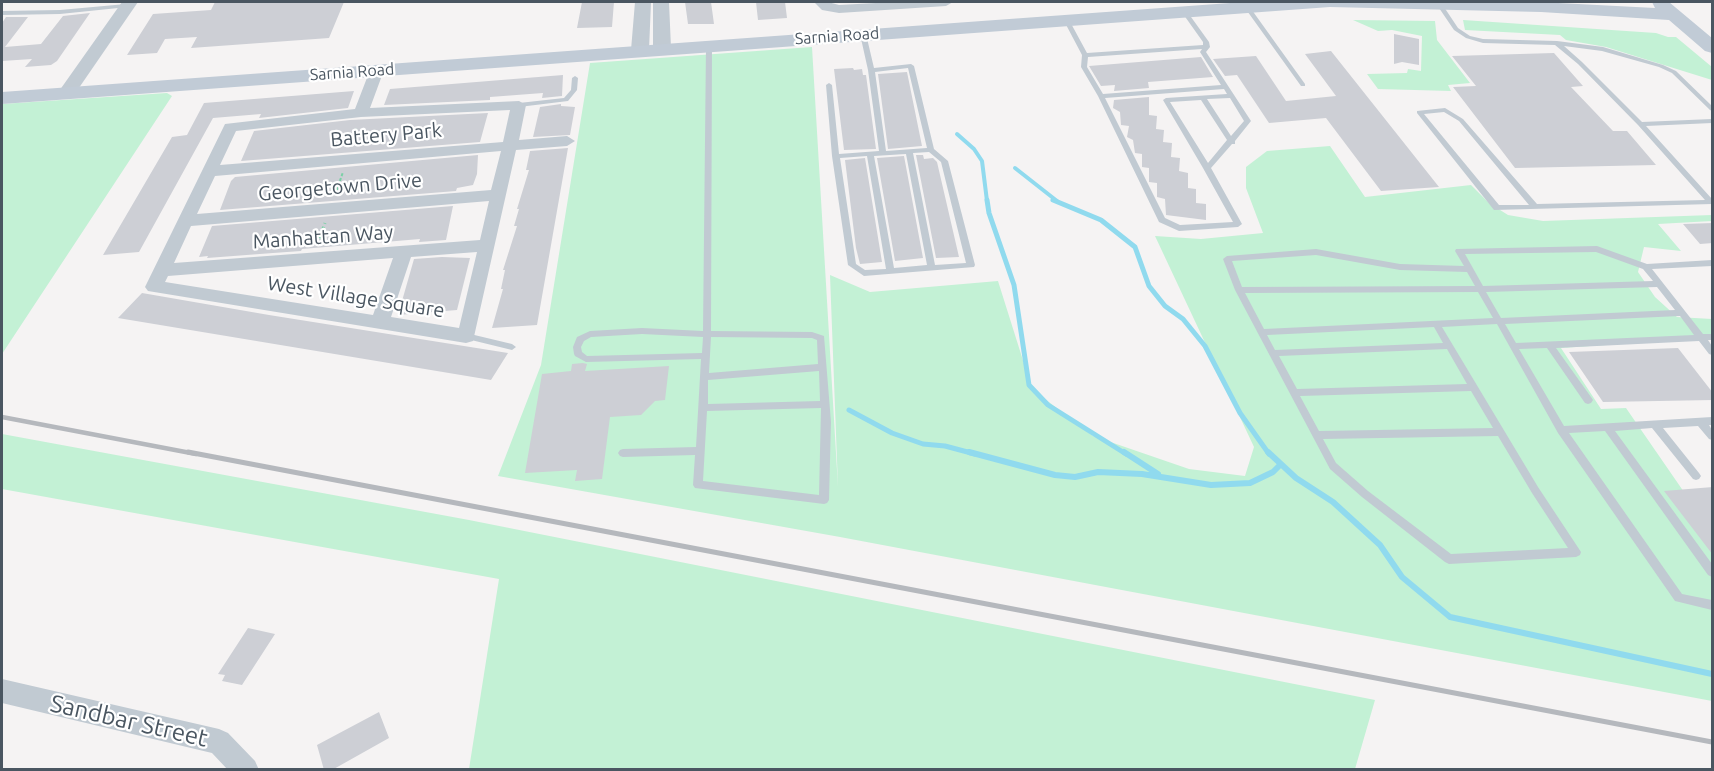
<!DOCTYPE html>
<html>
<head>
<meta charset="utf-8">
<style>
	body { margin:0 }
	#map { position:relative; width:1714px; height:771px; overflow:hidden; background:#f5f3f3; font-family:Ubuntu,sans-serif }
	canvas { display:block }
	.frame { position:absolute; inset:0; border:3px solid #4a5661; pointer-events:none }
</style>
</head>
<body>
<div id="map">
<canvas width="1714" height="771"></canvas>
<div class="frame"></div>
</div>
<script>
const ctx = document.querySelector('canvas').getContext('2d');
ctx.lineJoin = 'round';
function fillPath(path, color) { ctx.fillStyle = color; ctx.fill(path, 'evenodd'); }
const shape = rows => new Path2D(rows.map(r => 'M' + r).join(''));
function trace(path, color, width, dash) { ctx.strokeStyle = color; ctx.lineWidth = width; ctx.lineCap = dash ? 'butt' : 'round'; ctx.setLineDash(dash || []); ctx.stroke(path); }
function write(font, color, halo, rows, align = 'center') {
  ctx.font = font + ' Ubuntu,sans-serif'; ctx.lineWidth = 4.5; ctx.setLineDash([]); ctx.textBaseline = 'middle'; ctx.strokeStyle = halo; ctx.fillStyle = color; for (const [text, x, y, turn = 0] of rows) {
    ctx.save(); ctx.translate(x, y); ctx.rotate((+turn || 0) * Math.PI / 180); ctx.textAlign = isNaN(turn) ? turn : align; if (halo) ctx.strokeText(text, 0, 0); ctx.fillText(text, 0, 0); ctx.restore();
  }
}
const green = shape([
	[1353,20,1435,21,1437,40,1470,83,1448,85,1451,91,1378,89,1367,74,1407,73,1408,69,1421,71,1422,36,1392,30,1378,31],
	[1463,20,1656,33,1668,37,1676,37,1712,67,1712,80,1606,47,1566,40,1560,35,1465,30],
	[812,47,838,487,830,275,870,292,998,281,1032,389,1093,436,1189,469,1245,476,1254,447,1155,236,1201,239,1263,233,1246,188,1246,167,1267,151,1330,146,1365,197,1471,185,1489,203,1508,215,1543,221,1712,215,1712,221,1658,224,1681,251,1644,247,1638,272,1655,297,1677,317,1712,319,1712,338,1561,348,1601,409,1626,408,1686,495,1712,515,1712,701,840,537,498,476,541,365,590,63],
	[167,93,172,96,2,354,2,104],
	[2,434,469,520,1375,700,1355,769,469,769,499,579,2,489]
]);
const streamFar2 = shape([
	[957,134,974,149,982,161,987,201],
	[1015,168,1057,201]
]);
const streamFar1 = shape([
	[987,200,989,213,1014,285,1029,385,1048,405,1126,454],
	[1053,200,1101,220,1135,247,1149,286,1165,306,1183,319,1205,346,1240,413,1269,454],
	[849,410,892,433,923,444,945,446,975,454]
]);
const stream = shape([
	[969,452,1055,475,1075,477,1098,472,1142,474,1211,485,1250,483,1273,472,1281,464],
	[1124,452,1158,474],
	[1268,452,1296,478,1333,502,1380,545,1402,577,1450,617,1712,674]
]);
const building = shape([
	[215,2,344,2,329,38,191,48,197,37,165,39,157,53,127,55,153,14,211,10],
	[582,2,614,2,612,27,577,28],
	[685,2,711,2,714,24,688,24],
	[756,2,785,2,787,18,758,20],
	[90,13,57,61,51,65,25,67,32,59,2,61,2,23,6,17,28,17,5,47,41,44,63,16],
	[1394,34,1419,39,1419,65,1402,62,1394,64],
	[1331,51,1439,187,1381,191,1326,118,1269,123,1237,75,1225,76,1213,59,1256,56,1286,101,1336,96,1305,54],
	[1554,53,1583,86,1571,87,1613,131,1627,131,1656,165,1515,168,1453,87,1476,86,1452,56],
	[1201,57,1213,77,1148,82,1149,88,1114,91,1115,85,1101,86,1089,66],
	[853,68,854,70,862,69,863,75,866,75,876,149,844,150,834,69],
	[907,72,922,146,888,149,878,74],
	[563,75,562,96,542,98,543,93,490,97,490,100,384,105,390,89],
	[354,91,348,108,259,118,261,114,213,118,139,252,103,255,172,137,187,135,204,103],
	[1149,97,1149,115,1157,116,1156,129,1164,130,1163,142,1172,143,1171,157,1180,158,1179,171,1188,173,1188,188,1196,189,1196,203,1206,204,1206,220,1166,215,1165,199,1157,197,1157,183,1149,182,1149,168,1142,167,1142,154,1135,153,1133,140,1127,137,1129,126,1121,125,1120,112,1113,108,1114,100],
	[561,104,561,106,575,107,570,135,533,137,540,107],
	[488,113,480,142,241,161,254,131,350,120],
	[568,148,537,325,492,328,503,289,501,289,505,270,503,270,517,226,514,226,519,209,517,209,529,170,526,170,530,151],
	[478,155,477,174,473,185,457,188,456,191,220,210,231,181,235,177],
	[916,155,923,155,924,159,933,158,937,162,959,257,936,258],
	[904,156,923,258,895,261,877,158],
	[865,158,882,262,860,264,856,248,845,160],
	[453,206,446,240,419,242,420,239,302,249,301,251,273,253,207,258,208,256,199,257,212,226],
	[1713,223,1713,243,1700,244,1683,224],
	[442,257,470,258,457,310,398,315,414,259],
	[142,293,269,315,508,353,491,380,118,318],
	[1678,348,1713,393,1713,400,1603,402,1569,352],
	[583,363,587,364,585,371,669,366,665,400,655,401,641,415,610,417,602,479,575,481,577,470,525,473,542,374,571,371,572,364],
	[1713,487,1713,555,1664,491],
	[248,628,275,634,242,685,222,681,225,675,218,674],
	[379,712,389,738,332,770,324,770,317,745]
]);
const pathFar1 = shape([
	[351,146,357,127],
	[335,195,343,172]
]);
const path = shape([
	[317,245,325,223]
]);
const service = shape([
	[1440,3,1442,4,1458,28,1470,36,1483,39,1557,41,1603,47,1663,65,1676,71,1712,106,1712,111,1710,110,1672,73,1659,67,1602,51,1564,46,1582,62,1642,122,1712,119,1712,123,1646,126,1712,199,1712,204,1494,210,1417,113,1417,111,1445,108,1463,119,1537,204,1705,200,1638,125,1578,64,1555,45,1483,43,1466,38,1454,30,1437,5,1440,3],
	[1444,112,1459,121,1529,205,1499,205,1424,114,1444,112],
	[126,4,128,5,128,7,60,14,2,15,2,11,60,10,126,4],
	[1245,6,1249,6,1305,84,1305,86,1301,86,1245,8,1245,6],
	[1182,10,1186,10,1209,42,1210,47,1206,52,1251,121,1235,141,1235,144,1232,144,1211,168,1242,224,1238,227,1179,231,1159,222,1098,96,1081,67,1082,55,1063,19,1068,18,1087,53,1203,45,1203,42,1181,11,1182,10],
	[1202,49,1200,52,1221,85,1103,94,1087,67,1088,57,1202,49],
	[1224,89,1227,94,1166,98,1163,100,1203,168,1233,222,1180,225,1165,218,1105,98,1224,89],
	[1230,98,1244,121,1231,136,1207,99,1230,98],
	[1201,100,1227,140,1208,163,1170,102,1201,100],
	[863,32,866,34,874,68,911,64,914,66,934,149,948,161,975,265,974,267,864,276,848,265,832,156,826,85,829,83,832,85,839,154,879,151,868,70,860,34,863,32],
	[908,68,927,148,886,151,875,72,908,68],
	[929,152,941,162,966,263,935,265,913,153,929,152],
	[906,154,927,265,894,268,874,156,906,154],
	[867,156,886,269,865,270,856,264,840,158,867,156],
	[709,43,712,45,711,331,812,332,824,336,831,422,829,500,827,503,824,504,695,488,693,485,695,455,623,457,620,456,618,453,620,450,623,449,696,447,701,359,586,362,575,356,574,354,573,347,577,337,590,331,642,328,703,331,706,45,709,43],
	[642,334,703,337,702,353,587,356,582,352,581,347,584,341,591,337,642,334],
	[711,337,812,338,817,340,818,364,709,373,711,337],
	[819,371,820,401,708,404,708,380,819,371],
	[821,408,819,495,703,481,707,411,821,408],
	[575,76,578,78,577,90,568,101,519,107,516,105,519,103,564,98,571,90,572,78,575,76],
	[1597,246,1647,264,1712,260,1712,266,1652,269,1703,334,1712,334,1712,340,1708,340,1712,346,1712,355,1709,354,1699,341,1556,348,1591,397,1593,400,1591,403,1588,404,1585,403,1547,348,1519,349,1564,426,1712,417,1712,425,1709,425,1712,430,1712,440,1709,439,1698,426,1663,428,1699,473,1701,476,1699,479,1696,480,1693,479,1652,428,1615,431,1712,564,1712,577,1708,575,1605,431,1569,433,1682,594,1712,600,1712,610,1675,601,1558,433,1497,324,1442,327,1538,487,1581,552,1580,555,1576,557,1449,564,1445,562,1362,497,1330,469,1235,290,1223,259,1227,256,1316,249,1400,264,1464,266,1455,251,1456,249,1597,246],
	[1596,252,1643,269,1653,281,1483,286,1465,254,1596,252],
	[1316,255,1400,270,1467,272,1475,286,1242,287,1232,261,1316,255],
	[1657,287,1675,310,1501,318,1486,292,1657,287],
	[1478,292,1493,318,1264,329,1245,293,1478,292],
	[1680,316,1694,335,1516,343,1505,324,1680,316],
	[1434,327,1443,343,1275,350,1267,335,1434,327],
	[1447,349,1467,384,1297,389,1279,356,1447,349],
	[1471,391,1493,428,1319,431,1300,396,1471,391],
	[1498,436,1532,493,1568,548,1451,554,1368,491,1336,463,1323,439,1498,436],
	[466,333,512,344,516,347,512,350,463,338,462,336,463,334,466,333]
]);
const minor = shape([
	[814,2,828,2,839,5,894,2,953,2,946,6,839,13,822,10,814,2],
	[377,66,384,70,370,108,519,101,526,105,519,140,567,136,575,141,567,146,516,150,473,341,466,343,148,291,145,287,225,124,355,109,370,70,377,66],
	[510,110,503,142,220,165,236,131,361,117,510,110],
	[501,151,491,190,197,214,215,176,501,151],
	[489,201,480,240,174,263,191,226,489,201],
	[477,252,459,328,391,317,411,257,477,252],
	[393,258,373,315,165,282,168,276,393,258],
	[2,679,219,729,228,733,255,761,259,770,228,770,212,753,2,703,2,679]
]);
const tertiary = shape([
	[122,2,138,2,72,98,60,98,57,94,122,2],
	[635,2,651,2,649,50,646,54,640,55,634,54,631,50,635,2],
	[653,2,669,2,671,48,668,52,662,53,656,52,653,48,653,2]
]);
const secondary = shape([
	[1244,2,1539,2,1655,8,1652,2,1669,2,1712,38,1712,53,1705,51,1669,20,1541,12,1330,7,2,104,2,92,1244,2]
]);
const railFar1 = shape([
	[2,417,196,454]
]);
const rail = shape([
	[188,452,1712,742]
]);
const farStreetnames = [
	["Sarnia Road",837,36,-4],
	["Sarnia Road",352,72,-4]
];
const streetNames = [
	["Battery Park",386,135,-5],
	["Georgetown Drive",340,187,-5],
	["Manhattan Way",323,237,-4],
	["West Village Square",356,297,9]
];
const nearStreetnames = [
	["Sandbar Street",129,721,13]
];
fillPath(green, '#c3f1d5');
trace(streamFar2, '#90daee', 4);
trace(streamFar1, '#90daee', 5);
trace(stream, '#90daee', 6);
fillPath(building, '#cdcfd5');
trace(pathFar1, '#7ad0a6', 2, [3, 2]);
trace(path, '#7ad0a6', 3, [4.5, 3]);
fillPath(service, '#c1cad2');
fillPath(minor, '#c1cad2');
fillPath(tertiary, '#c1cad2');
fillPath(secondary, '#c1cbd6');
trace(railFar1, '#b5b8bd', 4.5);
trace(rail, '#b5b8bd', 5);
write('16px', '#4a5661', '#fff', farStreetnames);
write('20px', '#4a5661', '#fff', streetNames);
write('24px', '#4a5661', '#fff', nearStreetnames);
</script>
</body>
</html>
